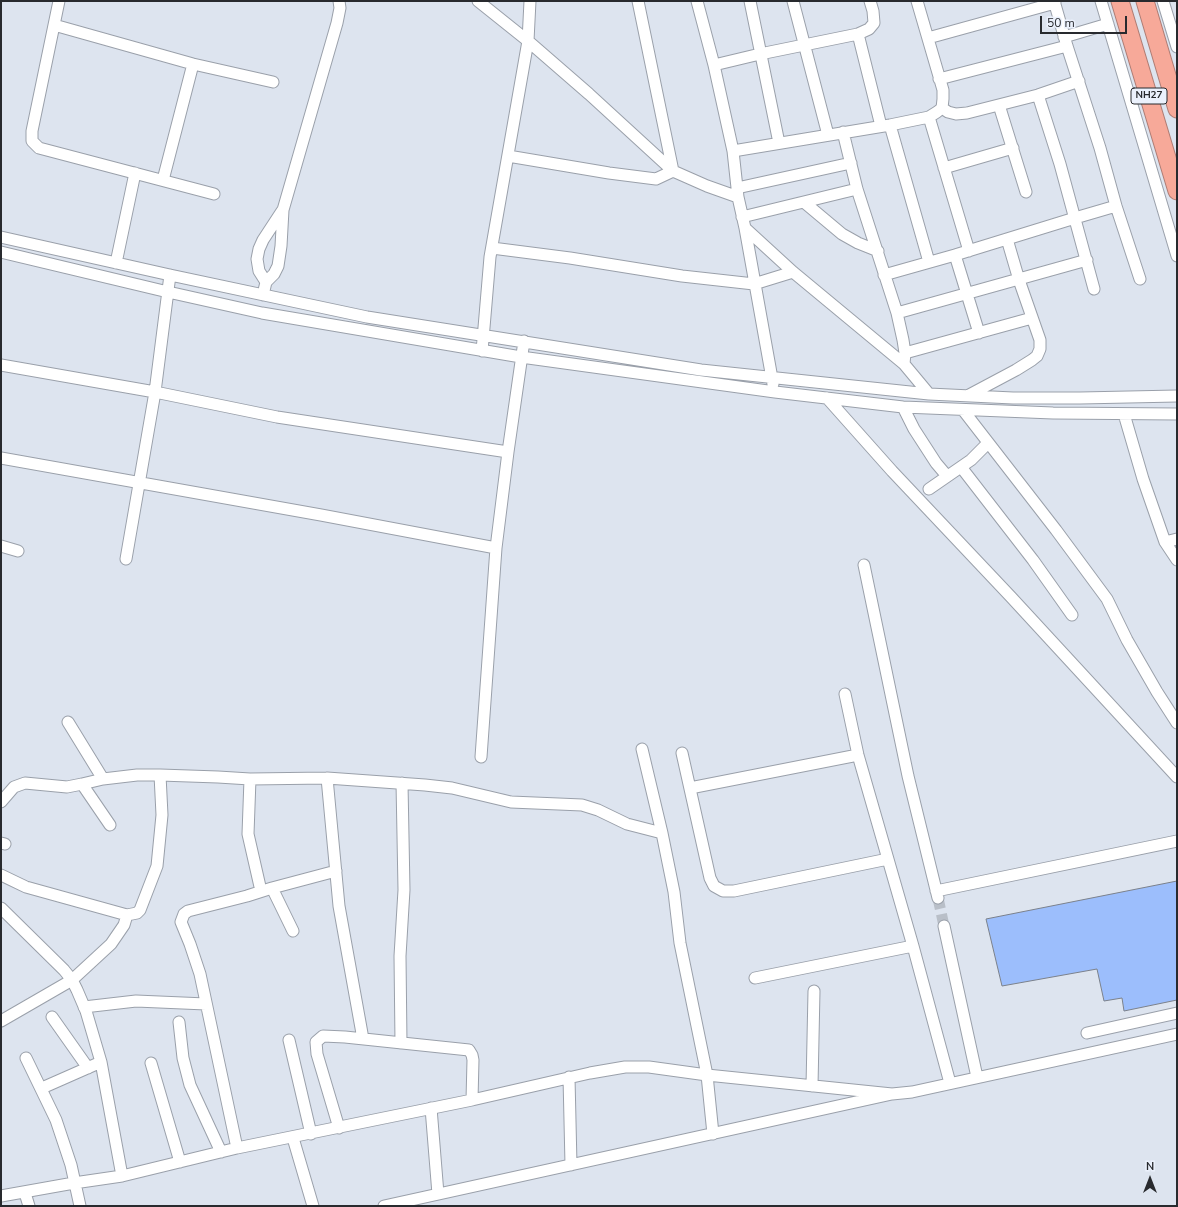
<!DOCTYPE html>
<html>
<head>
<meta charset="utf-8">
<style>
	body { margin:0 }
	#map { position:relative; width:1178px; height:1207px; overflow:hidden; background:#dde4ef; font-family:"Nunito Sans",sans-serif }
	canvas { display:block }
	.frame { position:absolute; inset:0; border:2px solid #282a2e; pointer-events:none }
	.north { position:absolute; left:1130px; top:1159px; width:40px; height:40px; -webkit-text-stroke:3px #ebf1fc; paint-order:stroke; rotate:0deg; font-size:11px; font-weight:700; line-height:16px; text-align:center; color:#282a2e }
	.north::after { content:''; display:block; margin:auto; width:14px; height:18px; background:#282a2e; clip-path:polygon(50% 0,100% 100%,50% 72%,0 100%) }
	.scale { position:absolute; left:1040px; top:16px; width:87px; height:18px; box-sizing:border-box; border:2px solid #282a2e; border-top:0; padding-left:5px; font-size:12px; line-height:14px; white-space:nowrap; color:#282a2e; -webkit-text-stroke:3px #ebf1fc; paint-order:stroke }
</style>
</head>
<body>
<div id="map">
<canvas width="1178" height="1207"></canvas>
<div class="frame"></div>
<div class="north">N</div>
<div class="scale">50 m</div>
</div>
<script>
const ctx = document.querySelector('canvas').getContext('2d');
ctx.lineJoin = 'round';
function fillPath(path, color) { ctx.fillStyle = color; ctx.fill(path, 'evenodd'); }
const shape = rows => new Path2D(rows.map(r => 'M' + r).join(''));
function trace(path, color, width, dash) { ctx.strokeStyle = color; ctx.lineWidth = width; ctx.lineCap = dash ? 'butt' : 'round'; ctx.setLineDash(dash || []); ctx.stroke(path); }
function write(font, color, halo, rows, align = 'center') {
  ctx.font = font + ' "Nunito Sans",sans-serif'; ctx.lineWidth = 4; ctx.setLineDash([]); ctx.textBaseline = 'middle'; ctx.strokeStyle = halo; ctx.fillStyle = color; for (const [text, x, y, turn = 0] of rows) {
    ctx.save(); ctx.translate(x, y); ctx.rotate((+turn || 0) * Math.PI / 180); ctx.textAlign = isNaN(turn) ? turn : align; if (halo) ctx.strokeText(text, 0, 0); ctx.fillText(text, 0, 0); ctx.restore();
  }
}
const building = shape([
	[1177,881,1177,1000,1124,1011,1122,998,1104,1001,1097,969,1002,986,986,919,1177,881]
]);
const minorTunnel = shape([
	[938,898,944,926]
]);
const minor = shape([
	[59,1,32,131,32,141,39,148,214,194],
	[478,1,528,41,589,94,673,171,707,186,738,197,745,228,773,384],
	[697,1,714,65,733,151,738,197],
	[750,1,779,143],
	[793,1,828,135],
	[1054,1,1067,46,1100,148,1116,206,1140,279],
	[1101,1,1177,256],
	[1163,1,1177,47],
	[54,25,193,64,273,82],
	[858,34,881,126],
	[1064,37,1108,24],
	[928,38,1055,3],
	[714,65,760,54,858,34,869,29,874,23,873,11,870,1],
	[939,79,1067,46],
	[1038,95,1060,164,1094,289],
	[999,105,1026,192],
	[942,108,948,112,956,114,967,113,1038,95,1079,81],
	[929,117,969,251],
	[890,125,929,262],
	[843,132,857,189,897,313,903,340,905,353,904,364],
	[733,151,890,125,929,117,937,112,942,108,943,99,943,90,917,1],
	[508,156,609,173,656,179,673,171,638,1],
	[944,168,1013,148],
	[163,180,193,64],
	[737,188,851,163],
	[805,203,842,234,858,243,878,251],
	[742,217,857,189],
	[745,228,793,272,904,364,929,394],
	[1,237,170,275,367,317,701,370,929,394,1013,398,1080,398,1177,396],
	[492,248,570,258,682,276,754,284,793,272],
	[1,252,168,292,262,313,521,357,775,392,903,407,1053,413,1177,414],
	[955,255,979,333],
	[116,263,135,173],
	[884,275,955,255,1075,218,1116,206],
	[266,282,259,271,257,259,259,249,263,240,282,211],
	[263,295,266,282,274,274,278,266,281,246,283,210,337,23,340,8,339,1],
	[897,313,1087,260],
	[482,351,490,257,528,41,530,1],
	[905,353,1032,318],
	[1,365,155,392,277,417,508,452],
	[969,395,1016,370,1032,360,1037,356,1040,349,1040,340,1019,280,1007,239],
	[827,398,892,471,1011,597,1177,777],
	[903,407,914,429,936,463,947,476],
	[963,410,1056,530,1107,599,1127,640,1157,692,1177,723],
	[1124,414,1143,479,1165,542,1177,560],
	[1,458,321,515,496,548],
	[961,467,1033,560,1072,615],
	[929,489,971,460,988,443],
	[1165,542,1177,539],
	[1,546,18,551],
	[126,559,155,392,170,275],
	[864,565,908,776,938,898],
	[845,694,858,755,913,946,950,1083],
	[68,722,103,779],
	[642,749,662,833,674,892,680,943,707,1075,713,1134],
	[682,753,710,878,714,886,723,891,734,891,888,859],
	[481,757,496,548,508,452,524,341],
	[327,778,339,906,363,1039],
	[250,779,248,834,261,891],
	[82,784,110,825],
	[690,788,858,755],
	[1,802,14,787,25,783,67,787,82,784,103,779,137,775,160,775,218,777,250,779,327,778,425,785,452,788,511,802,582,805,598,810,627,824,662,833],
	[1,843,5,844],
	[1,875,26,887,127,915,124,925,111,944,72,980,64,970,1,908],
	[936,891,1177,841],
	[127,915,137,913,140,910,157,866,162,815,160,775],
	[944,926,977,1077],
	[293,931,272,888,336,871],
	[755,978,913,946],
	[84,1007,136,1001,206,1004],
	[52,1017,88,1068],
	[1,1021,72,980,77,990,86,1011,101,1062,42,1088],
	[179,1022,183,1058,190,1085,221,1152],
	[1087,1033,1177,1013],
	[289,1040,311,1134],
	[401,1043,400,956,404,890,402,783],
	[26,1058,56,1120,71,1165,80,1206],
	[101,1062,122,1176],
	[151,1063,180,1162],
	[569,1077,571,1165],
	[812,1086,814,991],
	[431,1108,438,1194],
	[339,1128,317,1054,316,1042,323,1036,345,1037,469,1050,472,1055,473,1060,472,1100],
	[293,1138,313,1206],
	[237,1148,200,974,190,944,181,922,184,914,188,911,247,896,272,888],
	[25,1193,29,1206],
	[1,1196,74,1183,122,1176,237,1148,472,1100,590,1073,625,1067,649,1067,707,1075,892,1094],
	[384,1206,892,1094,912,1092,1177,1034]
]);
const highway = shape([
	[1120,1,1177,191],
	[1145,1,1177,109]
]);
const shields = [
	[1149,96,36]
];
const shieldNames = [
	["NH27",1149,96]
];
fillPath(building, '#9cbefc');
trace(building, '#7b818b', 1);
trace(minorTunnel, '#b9bfc8', 11, [11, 5.5]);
trace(minor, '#9aa0aa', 13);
trace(highway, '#af7d74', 19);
trace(minor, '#fff', 11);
trace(highway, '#f7a999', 17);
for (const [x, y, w] of shields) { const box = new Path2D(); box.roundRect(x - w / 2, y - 8, w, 16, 3); ctx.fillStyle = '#ebf1fc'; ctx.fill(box); trace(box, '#282a2e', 1); }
write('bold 10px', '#282a2e', null, shieldNames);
</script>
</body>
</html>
